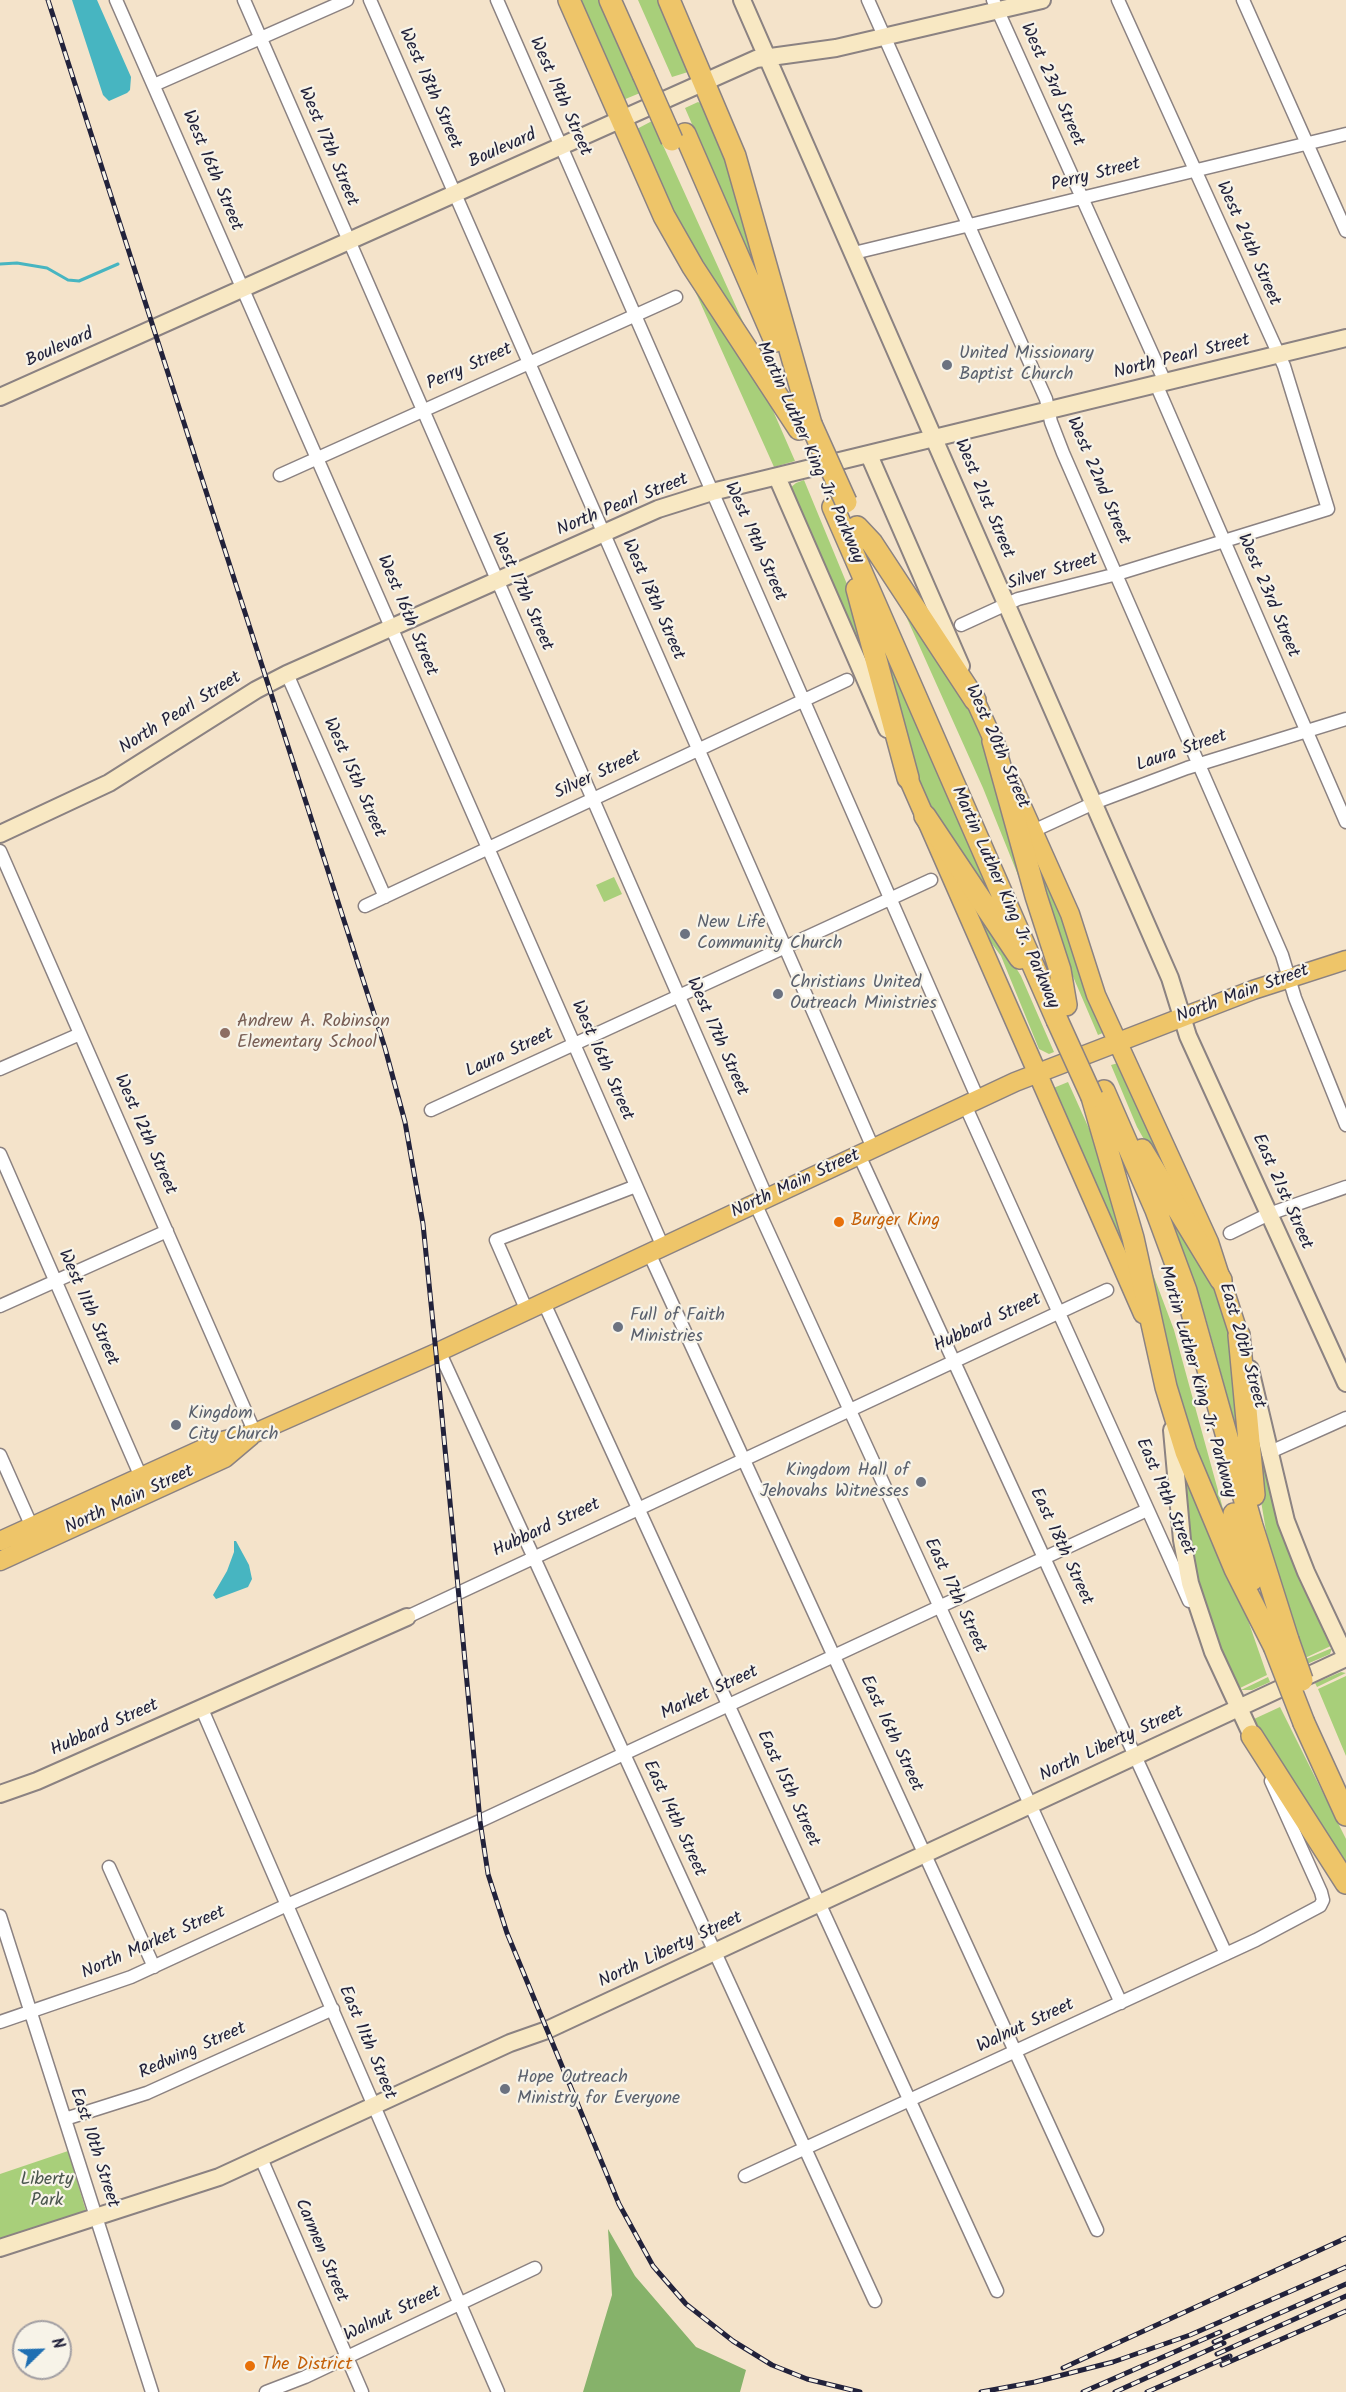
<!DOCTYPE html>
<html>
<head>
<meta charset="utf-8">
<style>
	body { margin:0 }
	#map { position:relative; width:1346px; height:2392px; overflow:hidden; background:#f4e3ca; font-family:Kalam,sans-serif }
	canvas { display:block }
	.north { position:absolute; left:12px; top:2320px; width:60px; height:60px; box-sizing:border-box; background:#f7f3e8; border:2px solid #a29fa3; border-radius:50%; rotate:67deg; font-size:16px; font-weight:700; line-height:24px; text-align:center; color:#22223b }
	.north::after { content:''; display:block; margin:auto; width:21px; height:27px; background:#1f6fb2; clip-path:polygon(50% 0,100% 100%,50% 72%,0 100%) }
</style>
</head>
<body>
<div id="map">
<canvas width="1346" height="2392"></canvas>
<div class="north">N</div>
</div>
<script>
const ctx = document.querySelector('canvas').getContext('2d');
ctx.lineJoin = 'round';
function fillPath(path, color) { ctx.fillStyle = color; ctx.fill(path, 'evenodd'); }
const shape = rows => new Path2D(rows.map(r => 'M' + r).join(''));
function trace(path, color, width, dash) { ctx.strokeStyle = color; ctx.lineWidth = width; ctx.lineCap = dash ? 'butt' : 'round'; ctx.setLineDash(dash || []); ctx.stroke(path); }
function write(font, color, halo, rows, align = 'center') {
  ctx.font = font + ' Kalam,sans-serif'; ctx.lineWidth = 4.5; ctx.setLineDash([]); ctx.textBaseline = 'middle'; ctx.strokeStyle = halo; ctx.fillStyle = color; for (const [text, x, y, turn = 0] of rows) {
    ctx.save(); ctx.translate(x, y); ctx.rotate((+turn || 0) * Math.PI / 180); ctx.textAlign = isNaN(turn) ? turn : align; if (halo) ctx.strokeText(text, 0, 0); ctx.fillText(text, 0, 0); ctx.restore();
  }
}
const green = shape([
	[577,0,600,0,640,93,623,100],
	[638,0,666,0,688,72,672,77],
	[698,102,702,104,721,137,775,315,685,108],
	[652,121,743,322,763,364,706,277,633,131],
	[678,253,764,390,795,461,774,467],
	[804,480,856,606,885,709,790,488,796,483],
	[892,585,952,672,992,753,1036,920,983,788],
	[872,617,1019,950,950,842,929,805,909,758],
	[1026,822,1105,1032,1098,1035,1054,932],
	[946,854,1021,976,1054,1052,1049,1054,1039,1049,1001,956,981,929],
	[614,877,622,894,604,902,596,885],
	[1122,1062,1201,1240,1137,1127,1111,1065],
	[1068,1082,1100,1153,1150,1321,1051,1089],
	[1166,1207,1210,1273,1228,1314,1244,1456,1206,1319],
	[1139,1237,1174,1330,1231,1538,1187,1443],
	[1253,1399,1333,1645,1305,1658,1274,1565,1266,1531,1260,1495],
	[1181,1453,1241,1600,1267,1675,1240,1688,1203,1609,1192,1573],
	[1332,1648,1330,1654,1307,1664,1306,1659],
	[1341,1672,1346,1673,1317,1687,1315,1683],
	[1346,1676,1346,1756,1318,1689],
	[1268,1677,1270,1682,1252,1690,1241,1690],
	[1280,1707,1346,1839,1346,1875,1265,1744,1254,1719],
	[68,2151,86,2211,0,2239,0,2174]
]);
const forest = shape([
	[608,2229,635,2276,696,2347,746,2370,740,2392,583,2392,612,2295]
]);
const water = shape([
	[72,0,97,0,131,77,130,90,127,93,109,101,103,95],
	[234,1541,236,1541,249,1565,252,1579,248,1587,216,1599,213,1595,227,1571,234,1552]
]);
const stream = shape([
	[0,264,17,263,47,268,68,280,79,281,118,264]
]);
const street = shape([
	[116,0,663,1247],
	[244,0,767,1198],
	[370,0,873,1148],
	[497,0,978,1099],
	[868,0,1046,399,1051,422,1063,453,1282,955,1295,998,1346,1125],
	[993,0,1165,382],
	[1243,0,1346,231],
	[154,85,347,0],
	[854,253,1346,134],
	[1156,384,1346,822],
	[280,475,676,297],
	[961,625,1018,599,1117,574,1328,509,1284,366,1118,0],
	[287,674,385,897],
	[1033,831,1094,803,1187,768,1346,719],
	[0,851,255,1433],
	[365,906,847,680],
	[0,1069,80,1034],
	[965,1105,1189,1601],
	[431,1110,931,880],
	[0,1154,141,1477],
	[859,1155,1226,1954],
	[755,1203,1121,2003],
	[1230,1233,1269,1214,1346,1187],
	[649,1253,1097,2230],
	[544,1303,997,2291],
	[0,1306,167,1231],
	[527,1311,496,1240,636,1186],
	[439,1351,875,2301],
	[1268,1453,1346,1418],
	[0,1455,32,1527],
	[407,1617,1107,1290],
	[201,1707,498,2392],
	[109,1867,154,1967],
	[0,1916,152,2392],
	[0,2022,131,1977,287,1905,480,1821,1147,1510],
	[65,2119,147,2093,333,2009],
	[260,2156,362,2392],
	[745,2176,1256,1940,1320,1906,1323,1900,1321,1892,1271,1781],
	[266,2392,305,2377,535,2268]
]);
const secondary = shape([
	[742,0,1170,978,1188,1036,1346,1383],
	[0,397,756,59,836,48,1042,0],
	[869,455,961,666],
	[777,477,887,729],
	[0,834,109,783,256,690,287,674,658,509,712,492,1346,338],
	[1250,1369,1286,1521,1306,1572,1346,1657],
	[1172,1430,1182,1540,1190,1583,1213,1652,1252,1736],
	[0,1794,37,1781,407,1617],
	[0,2248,219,2177,510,2043,547,2030,1346,1658]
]);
const primary = shape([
	[975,700,999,753],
	[908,778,1143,1314],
	[1012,784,1070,914,1096,995,1209,1242,1239,1335],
	[0,1541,218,1442,255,1433,436,1353,1015,1082,1253,990,1346,960],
	[0,1561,225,1458,251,1436]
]);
const highway = shape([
	[569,0,664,216,693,267,799,429],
	[610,0,643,74],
	[669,0,735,156,811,424],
	[685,134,775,341],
	[833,507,1057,1020],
	[857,527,872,543,975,700],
	[857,589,908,778],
	[993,741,1036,896,1060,970,1066,1005],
	[925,816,1020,958],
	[1104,1091,1156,1210,1186,1291,1252,1526,1288,1640],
	[1092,1097,1133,1238,1166,1387,1186,1452,1235,1569,1274,1646],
	[1142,1150,1221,1280],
	[1239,1335,1254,1495],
	[1234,1514,1252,1580],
	[1304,1723,1346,1815],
	[1252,1736,1346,1883]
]);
const rail = shape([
	[48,0,385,1048,405,1122,423,1224,436,1353,480,1821,488,1874,507,1933,619,2204,653,2266,686,2304,733,2341,772,2365,807,2379,860,2392],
	[1214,2342,1346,2284],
	[1217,2354,1346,2296],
	[1222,2365,1346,2311],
	[1063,2368,1346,2238],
	[981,2392,1035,2382,1113,2362,1190,2335,1346,2267],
	[1083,2392,1220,2332],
	[1115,2392,1224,2343],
	[1147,2392,1230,2356]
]);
const highwayBridge = shape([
	[643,74,672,140],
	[811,424,846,502],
	[1057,1020,1092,1097],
	[1288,1640,1302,1680],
	[1274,1646,1304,1723]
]);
const markers = [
	[947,365,6,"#6b7280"],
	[685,934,6,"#6b7280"],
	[778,994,6,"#6b7280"],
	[225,1033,6,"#8d6e63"],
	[839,1222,6,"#e8710a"],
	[618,1327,6,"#6b7280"],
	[176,1425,6,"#6b7280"],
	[921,1482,6,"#6b7280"],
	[505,2089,6,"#6b7280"],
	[250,2366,6,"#e8710a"]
];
const streetNames = [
	["West 23rd Street",1051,85,66],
	["West 18th Street",429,89,66],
	["West 19th Street",559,97,66],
	["West 17th Street",327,147,67],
	["Boulevard",503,150,-24],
	["West 16th Street",211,171,67],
	["Perry Street",1096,176,-14],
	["West 24th Street",1247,244,66],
	["Boulevard",60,349,-24],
	["North Pearl Street",1182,358,-14],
	["Perry Street",470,368,-24],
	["Martin Luther King Jr. Parkway",809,453,66],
	["West 22nd Street",1097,481,67],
	["West 21st Street",983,499,67],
	["North Pearl Street",623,506,-22],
	["West 19th Street",754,542,66],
	["Silver Street",1053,573,-16],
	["West 17th Street",521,592,66],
	["West 23rd Street",1267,596,67],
	["West 18th Street",652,600,66],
	["West 16th Street",406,616,67],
	["North Pearl Street",181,714,-32],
	["West 20th Street",996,747,66],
	["Laura Street",1182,752,-19],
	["Silver Street",598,776,-25],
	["West 15th Street",353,778,66],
	["Martin Luther King Jr. Parkway",1004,898,66],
	["North Main Street",1243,995,-20],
	["West 17th Street",716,1037,66],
	["Laura Street",510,1054,-25],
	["West 16th Street",601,1061,66],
	["West 12th Street",144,1135,66],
	["North Main Street",796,1185,-25],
	["East 21st Street",1281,1192,66],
	["West 11th Street",87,1308,66],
	["Hubbard Street",988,1324,-25],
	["East 20th Street",1241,1346,74],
	["Martin Luther King Jr. Parkway",1196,1382,74],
	["East 19th Street",1164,1497,67],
	["North Main Street",130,1501,-25],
	["Hubbard Street",547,1529,-25],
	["East 18th Street",1060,1547,65],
	["East 17th Street",954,1596,65],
	["Market Street",710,1694,-25],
	["Hubbard Street",105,1729,-24],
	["East 16th Street",890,1734,65],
	["North Liberty Street",1112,1745,-25],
	["East 15th Street",787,1789,65],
	["East 14th Street",673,1819,65],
	["North Market Street",154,1944,-24],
	["North Liberty Street",671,1951,-25],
	["Walnut Street",1026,2027,-25],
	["East 11th Street",366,2043,67],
	["Redwing Street",193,2052,-24],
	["East 10th Street",93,2148,72],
	["Carmen Street",320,2251,67],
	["Walnut Street",393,2315,-26]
];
const worshipNames = [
	["United Missionary",959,355],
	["Baptist Church",959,376],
	["New Life",697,924],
	["Community Church",697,945],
	["Christians United",790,984],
	["Outreach Ministries",790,1005],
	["Full of Faith",630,1317],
	["Ministries",630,1338],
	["Kingdom",188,1415],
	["City Church",188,1436],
	["Kingdom Hall of",909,1472,"right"],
	["Jehovahs Witnesses",909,1493,"right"],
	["Hope Outreach",517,2079],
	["Ministry for Everyone",517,2100]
];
const educationNames = [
	["Andrew A. Robinson",237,1023],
	["Elementary School",237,1044]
];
const foodNames = [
	["Burger King",851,1222],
	["The District",262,2366]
];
const parkNames = [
	["Liberty",47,2181],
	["Park",47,2202]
];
fillPath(green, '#a8cf7a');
fillPath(forest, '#86b26a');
fillPath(water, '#47b5c1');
trace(stream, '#47b5c1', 3);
trace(street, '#8b8282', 15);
trace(secondary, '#8b8282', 20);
trace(primary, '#8b8282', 21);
trace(highway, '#8b8282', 24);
trace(street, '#fff', 12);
trace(secondary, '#f8e8c3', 16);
trace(primary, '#eec569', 18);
trace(highway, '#eec569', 21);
trace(rail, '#22223b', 5);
trace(rail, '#f7f3e8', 3, [9]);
trace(highwayBridge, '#8b8282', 24, []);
trace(highwayBridge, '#eec569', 21);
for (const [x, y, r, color] of markers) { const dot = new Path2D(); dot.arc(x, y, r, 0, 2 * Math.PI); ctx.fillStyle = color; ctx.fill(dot); trace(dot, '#f7f3e8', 2); }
write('18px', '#22223b', '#f7f3e8', streetNames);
write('18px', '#5b616d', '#f7f3e8', worshipNames, 'left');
write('18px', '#785e54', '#f7f3e8', educationNames, 'left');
write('18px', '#c56008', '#f7f3e8', foodNames, 'left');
write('18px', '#4a564e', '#f7f3e8', parkNames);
</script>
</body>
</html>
